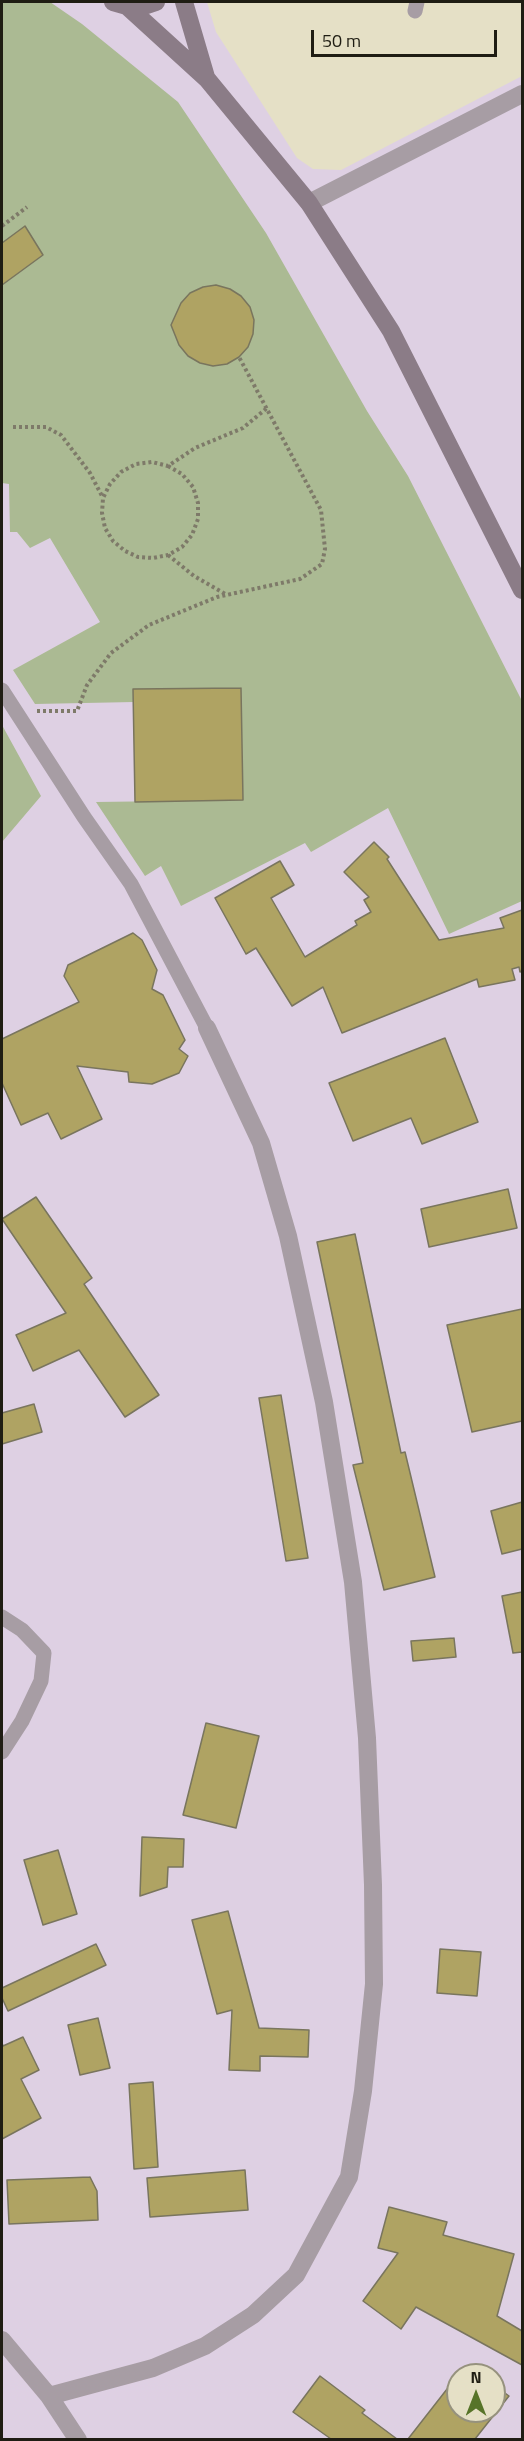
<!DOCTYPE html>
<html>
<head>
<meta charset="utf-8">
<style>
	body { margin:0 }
	#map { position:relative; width:524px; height:2441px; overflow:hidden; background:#e5e0c6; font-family:"Titillium Web",sans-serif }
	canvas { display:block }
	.frame { position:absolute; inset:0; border:3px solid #1f1d13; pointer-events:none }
	.north { position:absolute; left:446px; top:2363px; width:60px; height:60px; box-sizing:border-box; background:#e5e0c6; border:2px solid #96927e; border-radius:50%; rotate:0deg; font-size:16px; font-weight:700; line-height:24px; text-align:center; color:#1f1d13 }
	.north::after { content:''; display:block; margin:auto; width:21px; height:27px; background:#577429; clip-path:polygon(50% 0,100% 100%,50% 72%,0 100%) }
	.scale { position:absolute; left:311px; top:30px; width:186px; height:27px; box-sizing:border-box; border:3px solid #1f1d13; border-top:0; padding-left:8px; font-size:18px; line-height:21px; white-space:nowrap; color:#1f1d13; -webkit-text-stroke:4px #e5e0c6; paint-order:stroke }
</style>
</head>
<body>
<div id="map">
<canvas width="524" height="2441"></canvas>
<div class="frame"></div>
<div class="north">N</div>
<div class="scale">50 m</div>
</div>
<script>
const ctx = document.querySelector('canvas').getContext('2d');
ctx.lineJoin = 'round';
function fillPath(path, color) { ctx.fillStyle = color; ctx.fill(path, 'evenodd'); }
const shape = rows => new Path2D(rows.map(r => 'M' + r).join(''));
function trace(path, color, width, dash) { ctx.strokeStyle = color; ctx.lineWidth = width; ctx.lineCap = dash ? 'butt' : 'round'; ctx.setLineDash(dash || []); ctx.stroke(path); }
const commercial = shape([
	[2,2,207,2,216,32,297,158,313,169,341,170,522,76,522,2439,2,2440],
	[458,2375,494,2375,494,2411,458,2411]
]);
const green = shape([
	[2,2,50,2,82,24,178,102,266,233,367,411,408,476,522,701,522,901,449,934,388,808,311,852,305,843,181,906,161,866,145,876,96,802,243,800,241,688,134,689,134,702,35,704,13,670,100,622,50,538,30,548,17,532,10,532,9,484,2,483],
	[2,725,41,796,2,842]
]);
const building = shape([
	[25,226,43,255,2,285,2,243,25,226],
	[216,285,230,289,241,296,250,307,254,320,253,334,248,347,239,357,227,364,213,366,200,363,188,356,179,345,171,325,181,303,190,293,203,287,216,285],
	[241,688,243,800,135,802,133,689,241,688],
	[374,842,389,857,387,859,439,940,504,928,500,918,522,910,522,971,520,972,519,967,512,969,515,980,479,987,477,979,342,1033,323,987,292,1006,256,948,246,954,215,898,280,861,294,885,271,898,305,957,357,925,355,921,371,912,364,900,369,897,344,872,374,842],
	[133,933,142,940,157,970,152,989,163,995,185,1040,179,1049,188,1056,179,1073,152,1084,129,1082,128,1072,77,1066,102,1119,61,1139,48,1113,21,1125,2,1083,2,1039,79,1002,64,976,68,965,133,933],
	[445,1038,478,1122,422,1144,411,1118,353,1141,329,1083,445,1038],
	[508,1189,517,1228,429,1247,421,1209,508,1189],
	[36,1197,92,1278,84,1284,159,1395,125,1417,79,1350,33,1371,16,1335,66,1313,2,1219,36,1197],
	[355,1234,401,1453,405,1452,435,1577,384,1590,353,1465,363,1463,317,1242,355,1234],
	[522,1309,522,1421,472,1432,447,1325,522,1309],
	[281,1395,308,1558,286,1561,259,1398,281,1395],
	[34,1404,42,1432,2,1444,2,1413,34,1404],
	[522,1502,522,1549,502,1554,491,1511,522,1502],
	[522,1592,522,1652,513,1653,502,1596,522,1592],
	[454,1638,456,1657,413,1661,411,1641,454,1638],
	[206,1723,259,1736,236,1828,183,1815,206,1723],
	[142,1837,184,1839,183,1867,168,1867,167,1887,140,1896,142,1837],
	[58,1850,77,1914,43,1925,24,1860,58,1850],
	[228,1911,259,2028,309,2030,308,2057,260,2056,260,2071,229,2070,232,2010,217,2014,192,1920,228,1911],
	[96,1944,106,1965,8,2011,2,1998,2,1988,96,1944],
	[440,1949,481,1952,477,1996,437,1993,440,1949],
	[98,2018,110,2068,80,2075,68,2025,98,2018],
	[23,2037,39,2070,21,2079,41,2118,2,2139,2,2043,3,2046,23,2037],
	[153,2082,158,2167,134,2169,129,2084,153,2082],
	[245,2170,248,2210,150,2217,147,2178,245,2170],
	[90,2177,97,2191,98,2220,9,2224,7,2180,90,2177],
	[389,2207,447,2222,443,2235,514,2254,497,2316,522,2331,522,2365,416,2307,401,2329,363,2301,398,2253,378,2248,389,2207],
	[458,2375,458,2411,494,2411,494,2385,509,2396,475,2439,408,2439,458,2375],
	[320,2376,365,2410,362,2413,397,2439,331,2439,293,2412,320,2376]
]);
const path = shape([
	[2,226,27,207],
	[13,427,46,427,61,435,90,473,103,498],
	[168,466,182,474,193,487,198,503,198,519,192,535,182,547,168,555,153,558,138,557,125,551,113,541,105,528,102,513,103,498,110,484,121,472,136,464,152,462,168,466,195,448,243,428,267,408],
	[168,555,194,576,227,595],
	[37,711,77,711,87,685,111,653,149,625,217,597,300,579,322,564,325,549,321,510,239,357]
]);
const lane = shape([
	[415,11,417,2],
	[2,690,84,817,131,884,207,1028],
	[2,1617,22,1630,44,1653,41,1681,22,1721,2,1752]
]);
const street = shape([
	[309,203,522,94],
	[2,2340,49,2396,78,2440],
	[49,2396,153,2368,205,2346,253,2315,296,2275,349,2177,363,2091,374,1984,373,1885,367,1738,353,1582,324,1402,288,1236,261,1143,207,1028]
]);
const secondary = shape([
	[113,2,127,6,141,7,156,2],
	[184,2,206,77],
	[127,6,207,79,309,203,391,331,522,590]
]);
fillPath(commercial, '#ded0e3');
fillPath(green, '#abba93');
fillPath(building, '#afa363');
trace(building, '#79755e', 1.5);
trace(path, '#7e7a69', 4, [3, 3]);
trace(lane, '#a79da4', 15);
trace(street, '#a79da4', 18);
trace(secondary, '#8b7c87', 18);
</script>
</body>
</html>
